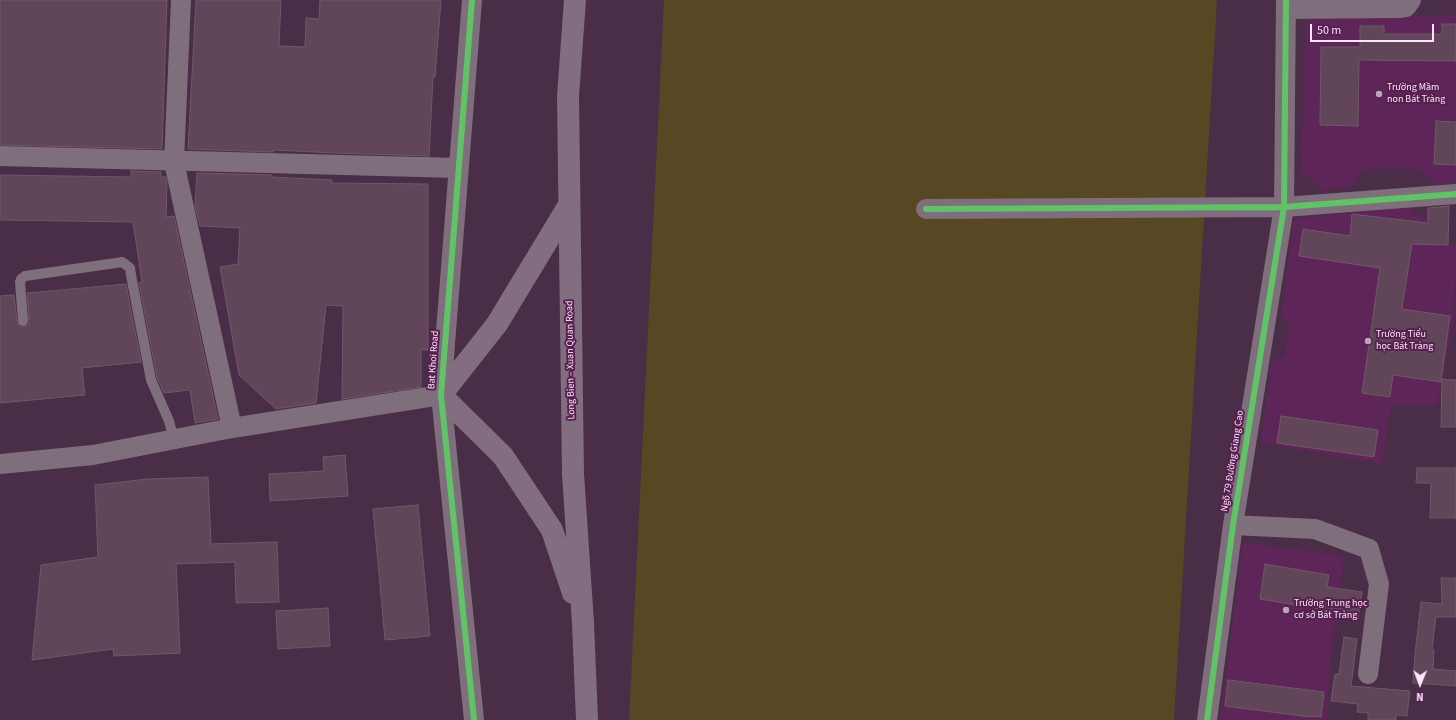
<!DOCTYPE html>
<html>
<head>
<meta charset="utf-8">
<style>
	body { margin:0 }
	#map { position:relative; width:1456px; height:720px; overflow:hidden; background:#4a2d47; font-family:"Source Sans 3",sans-serif }
	canvas { display:block }
	.north { position:absolute; left:1400px; top:664px; width:40px; height:40px; -webkit-text-stroke:3px #572051; paint-order:stroke; rotate:181deg; font-size:11px; font-weight:700; line-height:16px; text-align:center; color:#fbe6f7 }
	.north::after { content:''; display:block; margin:auto; width:14px; height:18px; background:#fbe6f7; clip-path:polygon(50% 0,100% 100%,50% 72%,0 100%) }
	.scale { position:absolute; left:1310px; top:24px; width:124px; height:18px; box-sizing:border-box; border:2px solid #fbe6f7; border-top:0; padding-left:5px; font-size:12px; line-height:14px; white-space:nowrap; color:#fbe6f7; -webkit-text-stroke:3px #572051; paint-order:stroke }
</style>
</head>
<body>
<div id="map">
<canvas width="1456" height="720"></canvas>
<div class="north">N</div>
<div class="scale">50 m</div>
</div>
<script>
const ctx = document.querySelector('canvas').getContext('2d');
ctx.lineJoin = 'round';
function fillPath(path, color) { ctx.fillStyle = color; ctx.fill(path, 'evenodd'); }
const shape = rows => new Path2D(rows.map(r => 'M' + r).join(''));
function trace(path, color, width, dash) { ctx.strokeStyle = color; ctx.lineWidth = width; ctx.lineCap = dash ? 'butt' : 'round'; ctx.setLineDash(dash || []); ctx.stroke(path); }
function write(font, color, halo, rows, align = 'center') {
  ctx.font = font + ' "Source Sans 3",sans-serif'; ctx.lineWidth = 4; ctx.setLineDash([]); ctx.textBaseline = 'middle'; ctx.strokeStyle = halo; ctx.fillStyle = color; for (const [text, x, y, turn = 0] of rows) {
    ctx.save(); ctx.translate(x, y); ctx.rotate((+turn || 0) * Math.PI / 180); ctx.textAlign = isNaN(turn) ? turn : align; if (halo) ctx.strokeText(text, 0, 0); ctx.fillText(text, 0, 0); ctx.restore();
  }
}
const built = shape([
	[1456,15,1456,183,1435,184,1417,169,1364,169,1354,186,1323,191,1301,172,1305,19],
	[1409,206,1413,215,1428,216,1427,244,1456,245,1454,318,1437,406,1391,406,1382,464,1261,443,1271,362,1284,356,1289,326,1281,315,1294,219],
	[1243,542,1344,556,1330,664,1327,720,1220,720]
]);
const green = shape([
	[664,0,1217,0,1174,720,629,720]
]);
const building = shape([
	[0,0,167,0,162,149,0,145,0,0],
	[196,0,281,0,279,46,305,47,306,18,319,19,320,0,441,0,435,77,433,77,429,156,336,153,273,150,273,152,188,149,196,0],
	[1442,24,1456,24,1456,61,1359,60,1358,126,1320,125,1321,47,1360,47,1360,26,1384,26,1384,34,1442,34,1442,24],
	[1436,121,1456,122,1456,165,1434,164,1436,121],
	[131,171,161,172,161,177,166,177,167,182,166,217,174,216,218,419,195,423,190,390,164,393,157,378,139,283,142,282,133,222,0,220,0,175,131,177,131,171],
	[197,173,272,175,272,177,332,180,331,183,428,184,428,350,421,350,421,387,342,399,343,306,326,305,316,403,276,409,239,375,220,267,238,264,240,228,200,226,195,206,197,173],
	[1449,206,1448,245,1412,244,1402,309,1450,316,1441,382,1393,375,1390,397,1362,393,1380,268,1299,256,1303,229,1350,236,1352,214,1428,223,1428,208,1449,206],
	[126,284,141,362,82,368,85,395,0,403,0,296,14,295,17,322,20,327,24,327,29,324,29,321,27,293,126,284],
	[1442,379,1456,380,1456,427,1441,427,1442,379],
	[1281,416,1378,430,1374,457,1277,443,1281,416],
	[345,455,348,496,270,501,269,474,324,471,323,457,345,455],
	[1417,468,1456,468,1456,518,1430,518,1431,483,1416,483,1417,468],
	[208,477,211,544,277,542,279,602,236,603,235,562,176,564,180,653,114,656,113,649,32,660,41,565,98,557,95,485,147,479,208,477],
	[418,505,430,636,385,640,373,509,418,505],
	[1265,564,1329,575,1327,587,1362,592,1358,619,1344,617,1345,613,1260,599,1265,564],
	[1441,578,1456,578,1456,617,1436,617,1432,649,1434,650,1433,669,1456,671,1456,686,1413,683,1415,654,1421,602,1442,604,1441,578],
	[328,608,330,646,278,649,276,611,328,608],
	[1344,637,1357,639,1351,686,1410,691,1407,716,1396,715,1396,720,1368,720,1368,713,1357,712,1358,704,1331,701,1335,674,1339,674,1344,637],
	[1228,680,1324,692,1321,717,1311,716,1310,717,1225,706,1228,680]
]);
const service = shape([
	[23,321,20,282,21,279,25,276,116,263,122,262,125,264,130,268,131,275,151,380,169,421,174,440]
]);
const minor = shape([
	[181,0,174,162,232,428],
	[472,0,441,395,474,720],
	[1286,9,1398,8,1406,7,1411,0],
	[0,156,458,168],
	[926,209,1284,207,1456,194],
	[0,464,93,455,232,428,441,395],
	[1233,525,1315,529,1369,549,1379,584,1368,674],
	[1207,720,1233,525,1284,207,1286,0]
]);
const primary = shape([
	[575,0,568,96,573,474,583,623,587,720],
	[569,205,497,324,441,395,503,456,552,530,573,593]
]);
const cycleway = shape([
	[472,0,441,395,474,720],
	[926,209,1284,207,1456,194],
	[1207,720,1233,525,1284,207,1286,0]
]);
const markers = [
	[1379,94,4,"#bda5b9"],
	[1368,341,4,"#bda5b9"],
	[1286,610,4,"#bda5b9"]
];
const poiNames = [
	["Trường Mầm",1387,88],
	["non Bát Tràng",1387,100],
	["Trường Tiểu",1376,335],
	["học Bát Tràng",1376,347],
	["Trường Trung học",1294,604],
	["cơ sở Bát Tràng",1294,616]
];
const streetNames = [
	["Bat Khoi Road",434,360,-86],
	["Long Bien – Xuan Quan Road",571,360,-91],
	["Ngõ 79 Đường Giang Cao",1233,461,-81]
];
fillPath(built, '#5e2558');
fillPath(green, '#574722');
fillPath(building, '#604658');
trace(building, '#715869', 1);
trace(service, '#7f6f7d', 10);
trace(minor, '#7f6f7d', 20);
trace(primary, '#826e80', 22);
trace(cycleway, '#61c268', 6);
for (const [x, y, r, color] of markers) { const dot = new Path2D(); dot.arc(x, y, r, 0, 2 * Math.PI); ctx.fillStyle = color; ctx.fill(dot); trace(dot, '#572051', 1.5); }
write('10px', '#fbe6f7', '#572051', poiNames, 'left');
write('10px', '#fbe6f7', '#572051', streetNames);
</script>
</body>
</html>
